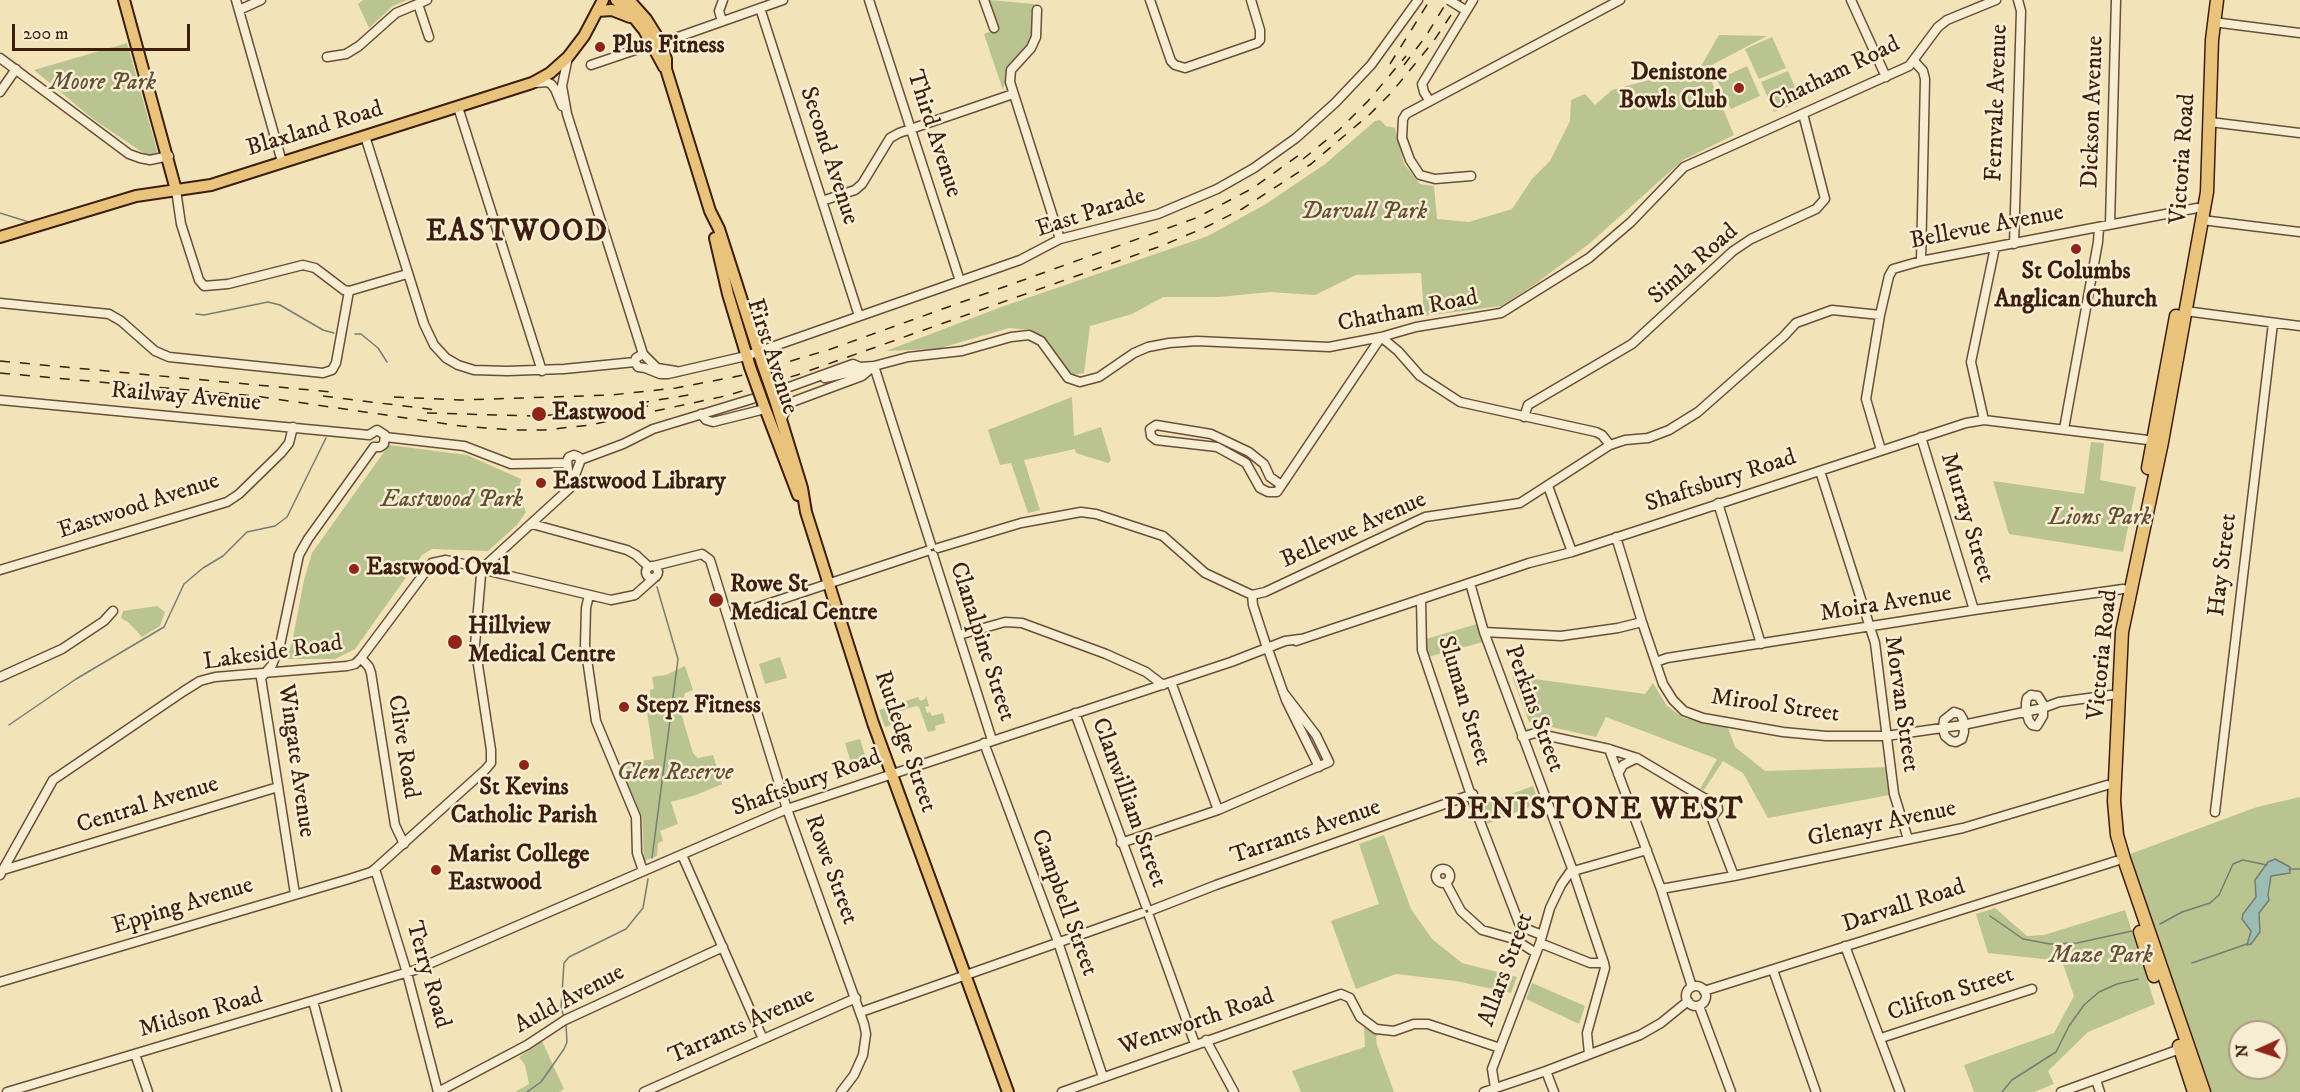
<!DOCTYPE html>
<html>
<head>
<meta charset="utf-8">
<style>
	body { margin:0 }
	#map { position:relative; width:2300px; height:1092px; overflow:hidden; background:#f2e3b9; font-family:"IM FELL DW Pica",serif }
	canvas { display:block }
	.north { position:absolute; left:2228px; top:1020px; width:60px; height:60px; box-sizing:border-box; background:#f7edd2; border:2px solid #ad9a84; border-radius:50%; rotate:267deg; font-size:16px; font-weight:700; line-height:24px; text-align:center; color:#3d1d0e }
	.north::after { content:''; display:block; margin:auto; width:21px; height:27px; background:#8f2418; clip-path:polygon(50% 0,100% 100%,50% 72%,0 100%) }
	.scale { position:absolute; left:12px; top:24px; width:178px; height:27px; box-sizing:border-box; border:3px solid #3d1d0e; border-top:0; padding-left:8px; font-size:18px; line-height:21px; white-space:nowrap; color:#3d1d0e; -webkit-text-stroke:4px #f7edd2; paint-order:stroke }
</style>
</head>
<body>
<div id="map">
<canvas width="2300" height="1092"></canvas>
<div class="north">N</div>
<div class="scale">200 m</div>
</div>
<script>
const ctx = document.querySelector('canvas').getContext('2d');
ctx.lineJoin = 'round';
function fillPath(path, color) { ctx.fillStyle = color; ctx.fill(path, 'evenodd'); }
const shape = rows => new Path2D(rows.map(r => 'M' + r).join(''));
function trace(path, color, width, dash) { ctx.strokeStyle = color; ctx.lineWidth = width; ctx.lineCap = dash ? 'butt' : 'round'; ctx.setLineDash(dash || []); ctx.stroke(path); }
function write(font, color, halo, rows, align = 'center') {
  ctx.font = font + ' "IM FELL DW Pica",serif'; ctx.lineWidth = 5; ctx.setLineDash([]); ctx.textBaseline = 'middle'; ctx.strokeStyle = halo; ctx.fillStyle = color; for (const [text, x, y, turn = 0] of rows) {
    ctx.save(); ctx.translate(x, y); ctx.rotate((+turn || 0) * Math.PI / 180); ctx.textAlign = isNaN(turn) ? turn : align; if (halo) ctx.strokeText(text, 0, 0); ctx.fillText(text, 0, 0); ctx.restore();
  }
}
const green = shape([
	[363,0,407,0,393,6,369,28,358,4],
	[989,0,1034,4,1034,39,1028,49,1010,63,1003,90,984,34,996,29],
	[1719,35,1767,36,1706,68,1734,135,1683,160,1590,243,1534,285,1501,306,1424,316,1421,273,1356,275,1315,295,1270,292,1219,297,1163,297,1132,314,1090,326,1084,373,1073,375,1032,330,1009,328,937,349,886,351,1004,306,1208,236,1266,204,1325,164,1375,121,1380,120,1386,126,1395,128,1404,164,1420,184,1434,186,1437,219,1469,222,1512,209,1532,179,1550,161,1570,121,1571,100,1585,94,1595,105,1612,90,1701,66],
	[1772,37,1786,68,1759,79,1745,49],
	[127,43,158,154,145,154,127,142,93,119,34,70],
	[1747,66,1760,96,1731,109,1717,80],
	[1788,71,1801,101,1774,112,1761,82],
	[1072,397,1074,436,1101,427,1111,460,1108,463,1076,453,1075,449,1024,460,1040,510,1028,513,1011,463,1000,465,988,430],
	[2091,442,2104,443,2100,480,2136,487,2123,552,2009,534,1993,481,2084,494],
	[389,445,467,455,521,479,518,494,526,512,517,525,488,551,432,549,422,555,355,649,335,659,286,659,292,643,304,580,312,553],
	[157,606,165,612,160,626,142,637,128,622,121,618,123,611],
	[1477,624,1483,642,1428,657,1423,640],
	[780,657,787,678,765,684,759,664],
	[685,666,693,690,685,693,680,710,693,753,698,758,713,755,722,784,696,795,671,802,678,824,660,831,663,841,658,843,657,856,644,861,642,817,619,764,654,759,647,712,651,710,650,690,654,689,652,677,666,675],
	[1512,676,1645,694,1653,683,1667,706,1684,718,1728,728,1735,747,1765,771,1890,767,1894,794,1768,818,1743,773,1723,761,1704,790,1700,789,1717,759,1606,717,1596,737,1529,722],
	[926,695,929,706,925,707,927,713,930,712,932,716,943,713,945,723,935,726,936,730,928,732,919,707,916,706,898,712,900,722,885,727,879,710,918,697,920,701,925,699],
	[860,739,868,765,853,769,845,743],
	[1533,786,1539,803,1487,824,1481,805],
	[2300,797,2300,1092,2212,1092,2130,854,2257,807],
	[2240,1032,2276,1032,2276,1068,2240,1068],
	[1384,835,1411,909,1432,939,1462,963,1517,977,1511,993,1456,981,1396,974,1356,989,1331,921,1379,904,1359,844],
	[1995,908,2027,936,2044,935,2125,910,2155,1004,2088,1032,2048,1071,2054,1084,2034,1092,1974,1092,1964,1065,2054,1033,2074,996,2062,961,1988,953,1976,914],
	[1532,983,1585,1006,1579,1024,1526,999],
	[1364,1026,1381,1033,1376,1037,1377,1045,1394,1092,1301,1092,1292,1071,1365,1047],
	[542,1041,564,1089,559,1092,515,1092,529,1084,525,1065,519,1057]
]);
const water = shape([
	[2275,859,2290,867,2290,873,2271,876,2268,895,2269,900,2259,913,2260,932,2251,944,2247,945,2251,931,2242,919,2243,914,2256,897,2255,880,2268,862,2275,859]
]);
const stream = shape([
	[0,213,32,223],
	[196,314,204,315,268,302,280,305,323,330,334,333],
	[355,334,361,334,378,348,387,362],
	[9,725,76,679,164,627,184,584,203,568,223,556,247,532,275,526,287,517,326,438],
	[652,858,678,659,657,587],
	[2289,869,2300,869],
	[1990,916,2023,939,2050,944,2077,943,2132,931],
	[2160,924,2182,912,2210,903,2219,895,2233,864,2243,860,2267,865],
	[2192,963,2247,944],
	[564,1016,561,1009,564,963,569,957,626,929,643,908,648,879],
	[527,1092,541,1082,564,1049,567,1042,566,1025],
	[2002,1092,2012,1080,2056,1052,2069,1026,2084,1005,2099,992,2117,984,2138,979]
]);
const minor = shape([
	[236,0,282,162],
	[869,0,960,281],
	[984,0,994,28],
	[1150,0,1171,61,1175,65,1185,68,1257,43,1260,40,1260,30,1251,0],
	[1851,0,1886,77],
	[418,4,429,37],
	[760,8,859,316],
	[239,10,261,0],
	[1037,10,1036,37,1031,48,1011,70,1010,82,1060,239],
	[722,21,719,11,723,0],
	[2213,22,2300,33],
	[661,43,783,0],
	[327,57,346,54,359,46,396,13,427,0],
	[568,57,562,86,567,114,643,354],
	[0,58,129,154,140,158,150,160,169,156],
	[1914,61,1923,71,1925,79,1921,261],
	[591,65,653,44],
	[535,83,547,82,551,84,555,89,562,106],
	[0,92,16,69],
	[1429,100,1424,92,1422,84,1473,0],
	[458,107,542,371],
	[2210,122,2300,133],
	[365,136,424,324,434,345,446,358,458,365,474,370,507,371,564,369,635,362],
	[1471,176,1435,179,1420,175,1410,160,1402,138,1403,119,1406,114,1620,0],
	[176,190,181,224,199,280,204,286,228,284,303,265,315,268,344,290,349,291,407,274],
	[822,201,855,190,862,184,890,138,899,133,1013,94],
	[2202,220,2300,232],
	[2110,224,2116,0],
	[2014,244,2021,11,2018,0],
	[0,303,109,314,121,321,155,351,169,357,323,373,332,370,336,363,349,291],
	[2185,311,2300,326],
	[874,366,931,545],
	[676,371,657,368,643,354,636,358,635,362,638,367,645,368,660,374,668,374,746,356,1020,260,1060,239,1158,214,1217,189,1254,168,1296,138,1335,103,1371,65,1418,0],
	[825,378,856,371,860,367],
	[778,391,853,364,860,367,874,366],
	[0,400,369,435],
	[701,414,706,420,713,422,765,409],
	[1524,417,1528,405,1632,344,1733,251,1751,239,1816,209,1825,199,1803,114],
	[1984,420,1971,362,1995,247],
	[781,421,785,412,792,402,862,376,874,366,908,357,962,351,1011,337,1029,335,1041,341,1068,378,1080,382,1099,377,1134,353,1148,347,1169,343,1197,341,1329,347,1381,337,1416,327,1501,313,1589,258,1631,222,1684,167,1909,66,1938,27,1947,20,1996,0],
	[2064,429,2098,242,2099,227],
	[369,435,377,430,385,435,384,444,380,447,374,447],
	[385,437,464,446,511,464,567,463],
	[1921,437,1974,610],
	[1881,450,1866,399,1880,315,1889,276,1893,269,1921,261,2197,208],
	[580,460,623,444,653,429,752,399],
	[1820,471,1875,643,1894,794,1908,839],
	[1280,484,1270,477,1264,464,1249,452,1211,434,1156,425,1150,429,1151,436,1156,440,1217,447,1246,463,1260,488,1268,492,1277,492,1381,337,1398,351,1420,376,1460,402,1596,432,1602,435,1610,445],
	[1548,486,1572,552],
	[1718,503,1761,644],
	[532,524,627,550,636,555,649,567],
	[1616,537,1642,622,1663,684,1673,700,1684,711,1703,718,1783,732,1826,736,1886,736,1963,725,2043,708,2059,702,2111,695],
	[938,548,1021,523,1081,512,1096,514,1163,536,1205,573,1252,595,1253,605,1267,648],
	[933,555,992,740],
	[487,564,570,488,580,462,579,457,574,455,569,457,567,461,570,488],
	'646 572a6 6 0 1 1 12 0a6 6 0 1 1-12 0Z',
	[654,566,702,554,710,560,787,809,864,1024,866,1034,863,1055,854,1075,841,1092],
	[0,570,227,502,239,494,281,453,289,443,293,427],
	[489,571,611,600,635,595,654,578],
	[1470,583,1484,632,1573,871,1604,963,1605,968,1587,1033,1589,1054],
	[589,595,586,608,585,645,596,721,636,817,637,853,643,871],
	[1252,595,1265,592,1425,517,1520,503,1610,445,1625,440,1648,438,1669,430,1698,412,1784,336,1796,323,1832,310,1880,315],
	[1421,599,1422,650,1479,819,1519,923,1524,928,1542,935],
	[728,617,927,551],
	[1484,632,1561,636,1618,628,1642,622],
	[959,635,1005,622,1022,623,1106,654,1146,672,1163,685],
	[1296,641,1529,563,1572,552,1966,423,1984,420,2156,441],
	[1269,652,1286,700,1319,767],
	[361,658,369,667,371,673,395,825,404,844],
	[1656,662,1667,658,1974,610,2123,589],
	[0,677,62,649,104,621,113,611],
	[1171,682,1218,810],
	[2031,695,2038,696,2043,704,2043,716,2037,726,2032,725,2029,721,2026,711,2026,703,2027,698,2031,695],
	[1954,712,1960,714,1963,719,1964,732,1962,739,1956,742,1951,741,1945,736,1943,728,1944,720,1954,712],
	[1075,713,1146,906],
	[1522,737,1535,733,1609,749,1637,758,1704,798,1717,803,1718,810,1712,817],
	[984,743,1057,939,1103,1077],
	[1609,749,1661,889,1692,987],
	[1618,774,1623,765,1637,758],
	[1704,798,1734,876],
	[2215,812,2273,323],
	[1121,843,1218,810,1329,762,1316,735,1283,692],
	[682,855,763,1039],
	'1436 876a7 7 0 1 1 14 0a7 7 0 1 1-14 0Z',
	[375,869,407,973,438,1092],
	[3,870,278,787],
	[0,875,53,780,184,691,200,681,215,677,347,666,355,664,361,658,432,563,446,560,477,567],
	[1446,883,1461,911,1482,930,1514,939,1536,953],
	[1661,889,1734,876,1963,828,2107,785],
	[295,894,261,678,272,665,280,645,299,555,308,539,374,447],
	[1152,910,1216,885,1473,794],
	[1149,916,1195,1044],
	[1540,943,1590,963,1604,963],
	[1845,946,1900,1092],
	[1773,970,1816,1092],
	[0,982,349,879,371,872,375,869,485,770,491,763,491,750,475,645,481,575],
	'1686 996a10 10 0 1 1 20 0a10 10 0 1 1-20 0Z',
	[1704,991,2116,861],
	[313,1001,337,1092],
	[1699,1006,1731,1092],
	[861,1012,1142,913],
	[1881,1038,2032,989],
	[1206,1040,1234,1092],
	[135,1054,148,1092],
	[1546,1071,1554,1092],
	[2096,1080,2100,1092],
	[1495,1088,1492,1069,1540,943,1550,908,1561,885,1570,872,1647,850],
	[7,1092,415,970,787,809,1231,662,1285,641,1300,639],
	[438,1092,527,1045,565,1020,723,947],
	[644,1092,856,998],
	[1062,1092,1341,994,1350,998,1360,1017,1376,1029,1394,1031,1414,1024,1428,1024,1500,1048],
	[1484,1092,1546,1071,1640,1035,1661,1023,1688,1001],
	[2061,1092,2180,1049]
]);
const major = shape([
	[124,0,176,190],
	[616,0,627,9,644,30,664,67],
	[629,0,646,19,661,43,666,59,666,69,710,211,719,229,762,363],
	[597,11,612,10,630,17],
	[0,237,136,196,211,185,532,83,550,73,568,57,584,36,603,0],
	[715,238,728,294,750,367],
	[775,400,802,488,806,512,873,723,1008,1092],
	[763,403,798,495]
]);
const highway = shape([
	[2148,468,2176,316],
	[2140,932,2154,976],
	[2179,1046,2194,1092],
	[2204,1092,2124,859,2117,835,2114,801,2122,632,2162,442,2207,192,2212,40,2217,0]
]);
const rail = shape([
	[1390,64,1430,0],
	[1404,65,1426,36,1448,0],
	[1303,159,1339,130,1368,101,1406,56],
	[0,361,332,392],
	[0,373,255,396,461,426,515,430,545,430,590,425,725,396,797,375,1161,246,1204,228,1242,209,1311,164,1370,114,1391,93,1433,42,1461,0],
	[323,396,436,410],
	[394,397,461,400,611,395,676,388,744,375,831,349,1196,218,1253,188,1306,150],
	[639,403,695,394],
	[427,413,535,416,602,412,648,406]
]);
const minorBridge = shape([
	[1449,0,1462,8]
]);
const majorBridge = shape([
	[762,363,775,400],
	[750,367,763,403]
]);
const markers = [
	[600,47,6,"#8f2418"],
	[1739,88,6,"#8f2418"],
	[2076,249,6,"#8f2418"],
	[539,414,8,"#8f2418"],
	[541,483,6,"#8f2418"],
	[354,569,6,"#8f2418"],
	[716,600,8,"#8f2418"],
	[455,642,8,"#8f2418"],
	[624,707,6,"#8f2418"],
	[524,765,6,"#8f2418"],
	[436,870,6,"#8f2418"]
];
const poiNames = [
	["Plus Fitness",612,47],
	["Denistone",1727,74,"right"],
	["Bowls Club",1727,102,"right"],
	["St Columbs",2076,273,"center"],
	["Anglican Church",2076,301,"center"],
	["Eastwood",552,414],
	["Eastwood Library",553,483],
	["Eastwood Oval",366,569],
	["Rowe St",730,586],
	["Medical Centre",730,614],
	["Hillview",468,628],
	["Medical Centre",468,656],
	["Stepz Fitness",636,707],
	["St Kevins",524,789,"center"],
	["Catholic Parish",524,817,"center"],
	["Marist College",448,856],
	["Eastwood",448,884]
];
const streetNames = [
	["Chatham Road",1835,75,-26],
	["Fernvale Avenue",1998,103,-88],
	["Dickson Avenue",2094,112,-88],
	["Blaxland Road",315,130,-17],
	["Third Avenue",933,134,72],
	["Second Avenue",828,156,72],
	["Victoria Road",2184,159,-86],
	["East Parade",1091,214,-18],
	["Bellevue Avenue",1987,228,-11],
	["Simla Road",1694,265,-41],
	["Chatham Road",1408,312,-11],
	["First Avenue",771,357,72],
	["Railway Avenue",186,398,5],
	["Shaftsbury Road",1721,482,-18],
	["Eastwood Avenue",139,507,-18],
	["Murray Street",1966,518,73],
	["Bellevue Avenue",1354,531,-24],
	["Hay Street",2224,565,-83],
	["Moira Avenue",1886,605,-9],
	["Clanalpine Street",981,642,72],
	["Lakeside Road",273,654,-8],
	["Victoria Road",2104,655,-84],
	["Sluman Street",1463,701,73],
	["Morvan Street",1900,704,82],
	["Mirool Street",1775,707,8],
	["Perkins Street",1533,709,70],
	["Rutledge Street",904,742,71],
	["Clive Road",402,747,81],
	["Wingate Avenue",295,761,82],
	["Shaftsbury Road",807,784,-20],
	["Clanwilliam Street",1128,803,70],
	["Central Avenue",148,806,-17],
	["Glenayr Avenue",1882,825,-12],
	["Tarrants Avenue",1306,833,-19],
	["Rowe Street",830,870,70],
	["Campbell Street",1063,903,70],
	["Epping Avenue",183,907,-17],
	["Darvall Road",1904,907,-18],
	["Allars Street",1507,970,-70],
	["Terry Road",427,975,74],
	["Clifton Street",1951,995,-18],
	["Auld Avenue",570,1000,-28],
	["Midson Road",201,1014,-16],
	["Wentworth Road",1197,1023,-19],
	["Tarrants Avenue",742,1027,-24]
];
const parkNames = [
	["Moore Park",103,84],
	["Darvall Park",1364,213],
	["Eastwood Park",452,501],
	["Lions Park",2100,519],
	["Glen Reserve",675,774],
	["Maze Park",2101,957]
];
const districtNames = [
	["EASTWOOD",517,234],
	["DENISTONE WEST",1594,812]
];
fillPath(green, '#b9c490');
fillPath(water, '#9cbdb4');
trace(water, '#767d72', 1.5);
trace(stream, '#767d72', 1.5);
trace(minor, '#6a4e39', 11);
trace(major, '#3d1d0e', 14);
trace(highway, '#3d1d0e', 15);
trace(minor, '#f7edd2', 8);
trace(major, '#e9c27c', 10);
trace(highway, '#e9c27c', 12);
trace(rail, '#3d1d0e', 1.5, [10, 10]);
trace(minorBridge, '#6a4e39', 11, []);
trace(majorBridge, '#3d1d0e', 14, []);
trace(minorBridge, '#f7edd2', 8);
trace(majorBridge, '#e9c27c', 10);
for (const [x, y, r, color] of markers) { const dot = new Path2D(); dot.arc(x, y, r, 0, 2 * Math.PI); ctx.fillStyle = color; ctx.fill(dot); trace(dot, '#f7edd2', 2); }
write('bold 24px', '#3d1d0e', '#f7edd2', poiNames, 'left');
write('24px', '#3d1d0e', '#f7edd2', streetNames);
write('italic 24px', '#624f35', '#f7edd2', parkNames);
ctx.letterSpacing = '1.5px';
write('bold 30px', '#3d1d0e', '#f7edd2', districtNames);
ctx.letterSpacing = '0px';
</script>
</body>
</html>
